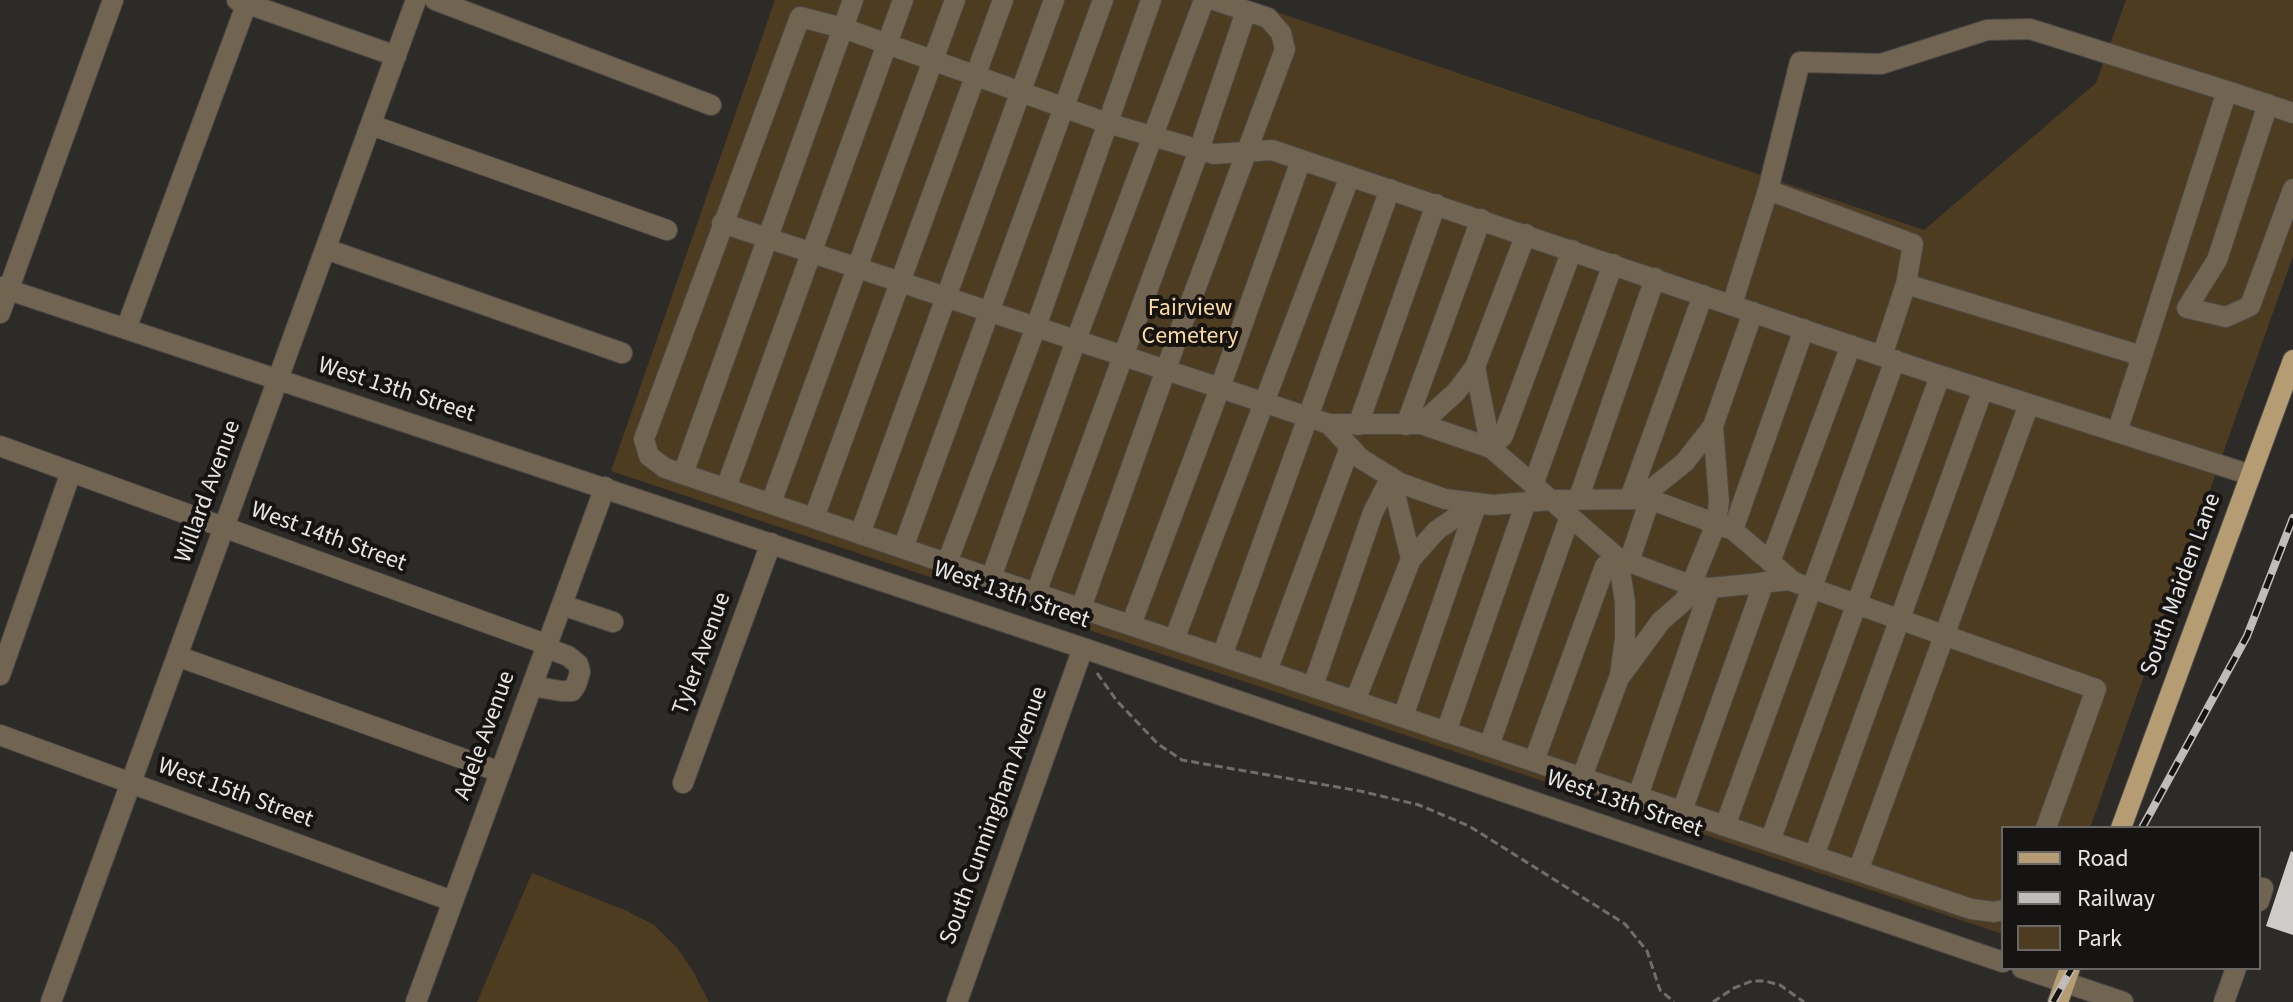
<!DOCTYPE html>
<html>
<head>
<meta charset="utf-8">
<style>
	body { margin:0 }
	#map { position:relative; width:2293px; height:1002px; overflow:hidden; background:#2d2b28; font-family:"Source Sans 3",sans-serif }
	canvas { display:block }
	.legend { position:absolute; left:2001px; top:826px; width:260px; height:144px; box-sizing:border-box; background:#151413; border:2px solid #696867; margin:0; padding:10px 14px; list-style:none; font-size:24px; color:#e7e6e4 }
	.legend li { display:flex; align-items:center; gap:16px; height:40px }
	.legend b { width:40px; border:2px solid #696867 }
</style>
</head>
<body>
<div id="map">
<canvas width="2293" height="1002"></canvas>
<ul class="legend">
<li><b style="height:10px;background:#b59c72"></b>Road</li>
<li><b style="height:10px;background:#bebdbb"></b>Railway</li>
<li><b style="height:22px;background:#4d3c20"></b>Park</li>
</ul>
</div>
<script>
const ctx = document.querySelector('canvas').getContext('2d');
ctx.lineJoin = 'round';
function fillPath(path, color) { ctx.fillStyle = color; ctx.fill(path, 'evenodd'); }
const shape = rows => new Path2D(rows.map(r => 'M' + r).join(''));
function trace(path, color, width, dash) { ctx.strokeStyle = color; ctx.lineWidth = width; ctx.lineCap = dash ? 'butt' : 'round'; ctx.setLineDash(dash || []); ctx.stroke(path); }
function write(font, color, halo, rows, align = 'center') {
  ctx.font = font + ' "Source Sans 3",sans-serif'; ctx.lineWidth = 8; ctx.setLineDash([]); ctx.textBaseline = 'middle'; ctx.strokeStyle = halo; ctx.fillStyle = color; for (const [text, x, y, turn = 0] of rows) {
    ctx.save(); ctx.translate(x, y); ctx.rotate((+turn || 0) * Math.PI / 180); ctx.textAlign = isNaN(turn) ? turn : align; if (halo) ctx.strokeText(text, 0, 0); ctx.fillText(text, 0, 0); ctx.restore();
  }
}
const green = shape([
	[775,0,1241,0,1924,230,2096,83,2126,0,2293,0,2293,256,2090,828,2003,828,2003,934,611,471],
	[532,873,627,911,654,925,678,949,694,973,709,1002,477,1002]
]);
const building = shape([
	[2291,851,2293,852,2293,935,2266,926]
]);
const path = shape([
	[1097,673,1117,701,1158,744,1182,760,1360,791,1419,805,1469,826,1625,924,1647,951,1660,990,1674,1002],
	[1713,1002,1734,988,1752,981,1765,981,1780,985,1804,1002]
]);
const minor = shape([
	[237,0,396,56],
	[435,0,711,105],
	[2268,104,2217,260,2187,308,2226,317,2250,306,2293,189],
	[371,125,667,230],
	[1768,190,1800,62,1881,64,1987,30,2030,29,2227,91],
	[722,223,1329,424],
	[1526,234,1475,367,1491,448,1503,436,1572,250],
	[326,249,622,353],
	[1906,284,2142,356,2227,91,2293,113],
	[0,287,1083,648,2003,962],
	[1732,305,1768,190,1913,244,1906,284,1882,356],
	[0,313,113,0],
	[126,329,248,0],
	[1329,424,1421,424,1491,448,1551,500,1493,505,1445,499,1400,483,1360,458,1329,424],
	[1421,424,1456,392,1475,367],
	[1358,425,1436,204],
	[1406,425,1481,219],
	[2117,432,2142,356],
	[0,446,548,645],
	[683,474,853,0],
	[1391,477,1411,559],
	[1533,485,1613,264],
	[726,488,903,0],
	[1630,498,1703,295],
	[1578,500,1655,278],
	[771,503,955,0],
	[814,518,1003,0],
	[1733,530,1804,329],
	[860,534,1054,0],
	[903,548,1103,0],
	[1629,562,1654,487,1685,462,1713,426],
	[1770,562,1851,345],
	[947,563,1036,327,1151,0],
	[991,578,1076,340,1204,0],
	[1791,580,1710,588,1693,586,1618,558,1551,500,1649,499,1733,530,1794,582,2096,689,2046,828],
	[1036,593,1199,150,1246,11],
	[562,605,613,622],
	[1081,608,1179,333,1285,49,1281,33,1268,18,1214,0],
	[1131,625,1220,388,1301,160],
	[1174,640,1350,176],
	[177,656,500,772],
	[1222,656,1390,189],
	[1267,671,1350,447],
	[0,675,71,472],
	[532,686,561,691,572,691,576,685,580,672,578,664,568,656,547,648],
	[1313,686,1373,512,1391,477],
	[1355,701,1411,559,1437,530,1477,503],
	[1403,717,1477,503],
	[1446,732,1526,502],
	[0,735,452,901],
	[1489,746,1570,516],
	[1534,761,1605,566,1618,558,1625,602,1625,639,1620,674],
	[1582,777,1619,678,1661,621,1685,600,1716,524,1719,501,1713,426,1753,312],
	[683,783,771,543],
	[1638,796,1710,588],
	[1682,811,1764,582],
	[1725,826,1895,360],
	[1770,841,1940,376],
	[1814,856,1983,389],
	[1858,871,2029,404],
	[2259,901,2263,888],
	[2003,910,1994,912,1971,909,665,468,649,456,644,439,800,17,843,28,1107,123,1214,154,1272,150,1926,371,2251,475],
	[2022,968,2123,1002],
	[51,1002,416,0],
	[416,1002,605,487],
	[957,1002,1083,648],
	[2224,1002,2236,968]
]);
const major = shape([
	[2121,828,2293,360],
	[2058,1002,2070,968]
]);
const rail = shape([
	[2142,828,2247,636,2293,518],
	[2053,1002,2072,968]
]);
const parkNames = [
	["Fairview",1190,310],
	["Cemetery",1190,338]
];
const streetNames = [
	["West 13th Street",396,391,18],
	["Willard Avenue",209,492,-70],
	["West 14th Street",328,538,20],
	["South Maiden Lane",2182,585,-70],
	["West 13th Street",1011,596,19],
	["Tyler Avenue",703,654,-70],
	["Adele Avenue",486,736,-70],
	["West 15th Street",235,794,20],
	["West 13th Street",1624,805,19],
	["South Cunningham Avenue",995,816,-70]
];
fillPath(green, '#4d3c20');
fillPath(building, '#ceccc8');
trace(minor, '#4b4946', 22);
trace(major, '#4b4946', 22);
trace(path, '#706e6c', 3, [8, 4]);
trace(minor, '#716450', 20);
trace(major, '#b59c72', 20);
trace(rail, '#bebdbb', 8);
trace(rail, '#151413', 5, [15]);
write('24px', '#fdda9f', '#151413', parkNames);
write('24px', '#e7e6e4', '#151413', streetNames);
</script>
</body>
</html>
